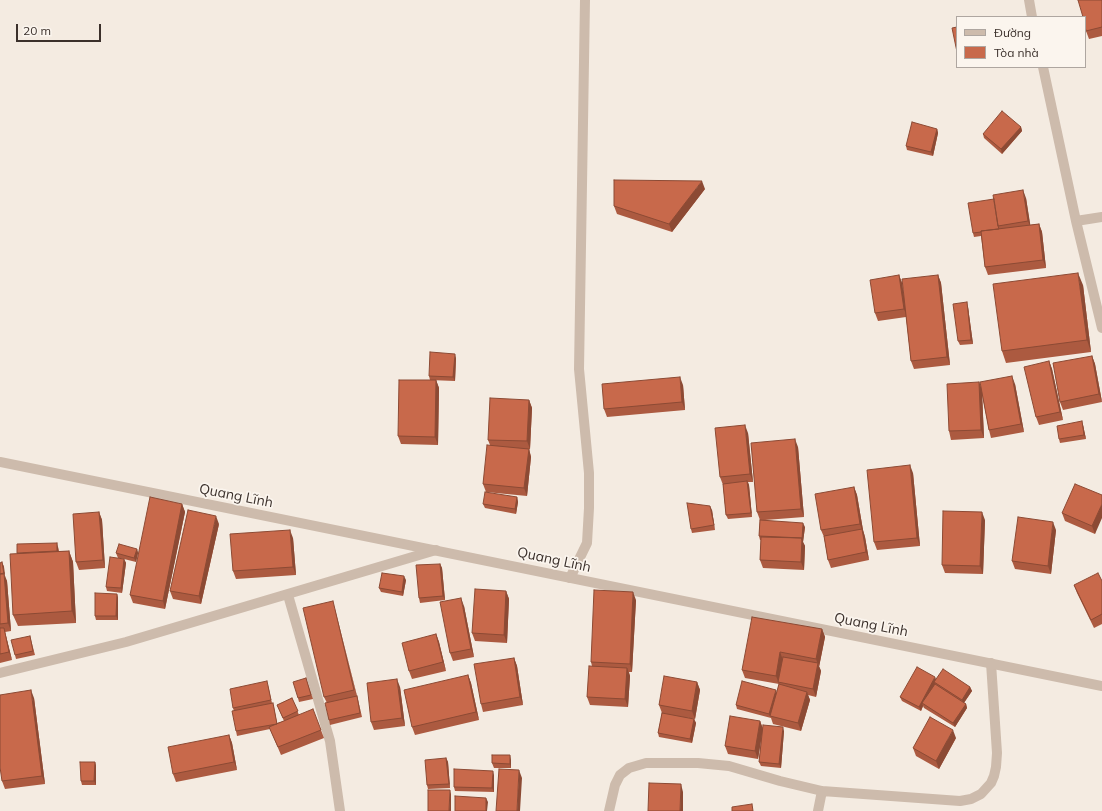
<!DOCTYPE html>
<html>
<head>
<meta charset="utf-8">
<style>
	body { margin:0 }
	#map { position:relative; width:1102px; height:811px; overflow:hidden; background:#f4ebe1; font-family:Mulish,sans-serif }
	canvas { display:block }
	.legend { position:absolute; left:956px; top:16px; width:130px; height:52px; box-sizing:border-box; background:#fbf5ee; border:1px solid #aea6a0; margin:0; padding:5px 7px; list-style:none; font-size:12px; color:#3b302b }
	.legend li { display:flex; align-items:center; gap:8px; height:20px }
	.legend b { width:20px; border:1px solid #aea6a0 }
	.scale { position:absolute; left:16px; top:24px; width:85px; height:18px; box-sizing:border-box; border:2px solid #3b302b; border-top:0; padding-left:5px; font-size:12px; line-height:14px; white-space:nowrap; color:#3b302b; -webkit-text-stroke:3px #fbf5ee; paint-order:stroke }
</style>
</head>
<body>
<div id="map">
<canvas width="1102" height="811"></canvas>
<ul class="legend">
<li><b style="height:5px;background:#cdbbac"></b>Đường</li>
<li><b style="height:11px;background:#c8694b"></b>Tòa nhà</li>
</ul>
<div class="scale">20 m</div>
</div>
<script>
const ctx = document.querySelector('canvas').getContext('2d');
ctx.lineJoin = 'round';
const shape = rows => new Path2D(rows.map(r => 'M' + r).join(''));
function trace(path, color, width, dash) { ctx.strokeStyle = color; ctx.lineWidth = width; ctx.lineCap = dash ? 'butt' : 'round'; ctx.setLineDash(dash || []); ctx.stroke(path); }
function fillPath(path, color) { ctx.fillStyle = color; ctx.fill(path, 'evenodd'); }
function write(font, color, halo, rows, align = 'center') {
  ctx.font = font + ' Mulish,sans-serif'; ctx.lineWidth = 3.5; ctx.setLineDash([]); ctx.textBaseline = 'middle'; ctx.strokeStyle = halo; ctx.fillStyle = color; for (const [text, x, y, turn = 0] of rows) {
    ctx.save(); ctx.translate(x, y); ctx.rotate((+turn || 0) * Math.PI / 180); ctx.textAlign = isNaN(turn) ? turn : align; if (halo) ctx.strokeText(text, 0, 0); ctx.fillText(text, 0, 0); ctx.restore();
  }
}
const minor = shape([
	[1029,0,1032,17],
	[1043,67,1076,221,1102,328],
	[1076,221,1102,217],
	[570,578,587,543,589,508,589,473,579,369,585,0],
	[288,595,330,741,340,811],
	[0,673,126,642,436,550],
	[609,811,615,785,620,775,629,768,646,763,698,763,729,766,780,781,822,791,960,801,971,799,981,794,991,783,994,776,996,767,997,753,991,663],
	[818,811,822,791]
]);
const tertiary = shape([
	[0,462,1102,686]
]);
const wall = shape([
	[1102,0,1102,36,1089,39,1086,31],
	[1021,127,1022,131,1002,154,984,138,983,134],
	[937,129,938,133,933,156,907,150,906,146],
	[705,189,672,232,617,214,614,206],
	[1026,198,1030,225,1039,224,1042,232,1046,268,988,275,985,267,981,236,974,237,973,233],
	[899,275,902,283,904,296,938,275,941,283,950,365,914,369,911,361,906,317,878,321,875,313],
	[1083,285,1091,352,1006,363,1002,351],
	[968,307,973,344,960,345,958,341],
	[1092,356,1095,364,1102,402,1063,410,1060,402],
	[456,358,455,381,430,380,429,376],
	[1049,361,1052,369,1063,420,1039,425,1036,417],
	[436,380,439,388,438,445,401,444,398,436],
	[979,382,981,387,1015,384,1024,432,991,438,989,430,982,394,984,438,951,440,949,431],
	[683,385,685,410,607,417,604,409],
	[529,400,532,408,530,449,529,449,531,457,527,496,486,492,483,484,490,445,488,440],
	[1083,425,1086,439,1060,443,1059,439],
	[748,433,753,482,748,482,749,485,752,517,728,519,726,515,723,485,720,477],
	[798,447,804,517,765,520,805,527,803,542,805,546,804,570,763,568,760,560,761,540,760,540,759,536,760,520,757,512],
	[913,473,920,546,877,550,874,542],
	[854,487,857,495,863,530,865,537,869,560,831,568,828,560,824,537,821,530],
	[1102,495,1095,534,1065,521,1062,513],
	[517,497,518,502,516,514,485,508,483,504],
	[182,504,185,512,165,609,133,603,130,595],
	[712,510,715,530,692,533,691,529],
	[99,512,102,520,105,568,79,570,76,562],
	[985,520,983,574,945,573,942,565],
	[219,524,201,604,173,599,170,591],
	[1056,530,1051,574,1015,569,1012,561],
	[293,538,296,575,236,579,233,571],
	[58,547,59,551,69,551,73,562,76,623,18,626,13,615,17,553],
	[137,549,138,553,136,562,124,559,126,563,122,593,107,591,106,587,124,559,118,558,116,553],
	[2,562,4,567,5,578,7,581,11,631,5,632,12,660,0,663,0,563],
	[440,564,442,568,445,600,420,603,419,598],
	[406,580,403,596,381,592,379,588],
	[1102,581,1102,624,1094,628,1077,593,1074,585],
	[506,591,509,599,507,643,475,641,472,633],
	[117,594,118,598,118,620,96,620,95,616],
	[636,600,632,672,629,672,630,676,628,707,590,705,587,697,592,666,591,662],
	[464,606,474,657,453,661,450,653],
	[335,609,358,700,362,717,330,725,329,720,327,703,324,697],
	[822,629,825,637,819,667,821,671,816,697,808,695,810,700,801,731,773,724,771,718,737,709,736,705,777,693,779,684,745,678,742,670],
	[436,634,439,642,446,671,412,679,409,671],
	[30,636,35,655,16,659,15,655],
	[514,658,517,666,523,705,483,712,481,704],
	[468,675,471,683,479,720,415,735,412,727],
	[306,678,313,699,299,702,298,698],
	[936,679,970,687,972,691,964,703,966,704,967,708,955,727,924,708,923,706,921,711,902,701,900,697],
	[697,682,700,690,695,719,684,717,694,719,696,723,692,743,659,737,658,733,662,713,659,705],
	[268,685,272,703,274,707,277,723,284,721,277,705,292,698,299,715,321,730,324,738,281,755,270,729,237,736,236,731,234,711,233,708],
	[400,687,405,726,374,730,371,722],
	[34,698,45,784,5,789,2,781],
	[760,721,763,729,784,731,781,768,761,766,759,762,762,732,758,759,728,754,725,746],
	[229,735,232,743,237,770,176,782,173,774],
	[956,738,939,769,916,756,913,748],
	[446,758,448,762,450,788,428,789,427,785],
	[511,760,511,768,494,768,492,763],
	[95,762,96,766,96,785,82,785,81,781],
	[494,775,494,792,455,791,454,787]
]);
const shadedWall = shape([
	[1021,127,1022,131,1002,154,1001,149],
	[937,129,938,133,933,156,931,152],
	[702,181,705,189,672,232,669,224],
	[1023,190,1026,198,1031,229,1028,221],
	[1039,224,1042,232,1046,268,1043,260],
	[1078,273,1083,285,1091,352,1087,340],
	[899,275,902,283,907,317,904,309],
	[938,275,941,283,950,365,947,357],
	[967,302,968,307,973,344,971,340],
	[455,354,456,358,455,381,453,377],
	[1092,356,1095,364,1102,402,1099,394],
	[1049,361,1052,369,1063,420,1060,412],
	[1012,376,1015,384,1024,432,1021,424],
	[680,377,683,385,685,410,682,402],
	[436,380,439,388,438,445,435,437],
	[979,382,982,390,984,438,981,430],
	[529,400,532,408,530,449,527,441],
	[1082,421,1083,425,1086,439,1084,435],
	[745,425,748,433,753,482,750,474],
	[795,439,798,447,804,517,801,509],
	[529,449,531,457,527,496,524,488],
	[910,465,913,473,920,546,917,538],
	[747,481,749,485,752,517,751,513],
	[854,487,857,495,863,530,865,537,869,560,866,552,862,530,860,524],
	[517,497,518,502,516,514,515,509],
	[182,504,185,512,165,609,163,601],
	[1102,504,1102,518,1095,534,1092,526],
	[710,506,712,510,715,530,714,525],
	[99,512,102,520,105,568,103,560],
	[982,512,985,520,983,574,980,566],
	[216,516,219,524,201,604,199,596],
	[1053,522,1056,530,1051,574,1048,566],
	[803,523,805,527,803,542,805,546,804,570,801,562,802,538],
	[290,530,293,538,296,575,293,567],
	[57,543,58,547,59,557,57,553],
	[137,549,138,553,136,562,134,558],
	[69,551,73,562,76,623,72,611],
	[124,559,126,563,122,593,121,588],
	[2,562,4,567,5,578,4,574],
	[440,564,442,568,445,600,443,596],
	[4,573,7,581,11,631,8,623],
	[404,576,406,580,403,596,402,592],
	[506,591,509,599,507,643,504,635],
	[633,592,636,600,632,672,630,664],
	[117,594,118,598,118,620,116,616],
	[461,598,464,606,474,657,471,649],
	[333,601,335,609,358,700,362,717],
	[4,628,12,660,9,652],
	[822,629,825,637,819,667,816,659],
	[436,634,439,642,446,671,443,662],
	[780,652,783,660,778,682,779,684,776,676],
	[514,658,517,666,523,705,520,697],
	[818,663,821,671,816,697,813,689],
	[627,668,630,676,628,707,625,699],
	[468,675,471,683,479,720,476,712],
	[935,677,937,681,934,682,935,684,924,704,922,703,923,706,921,711,919,707],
	[397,679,400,687,405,726,402,718],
	[697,682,700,690,695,719,692,711],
	[970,687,972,691,963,704,962,700],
	[31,690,34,698,45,784,42,776],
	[776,690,777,694,770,716,771,718,769,714],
	[807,692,810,700,801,731,798,723],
	[966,704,967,708,955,727,953,723],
	[694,719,696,723,692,743,690,739],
	[760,721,763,729,758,759,755,751],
	[783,727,784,731,781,768,779,764],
	[953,730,956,738,939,769,936,761],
	[229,735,232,743,237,770,234,762],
	[510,755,511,760,511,768,510,764],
	[446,758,448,762,450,788,449,784],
	[95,762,96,766,96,785,94,781],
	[519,770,522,778,520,811,517,811],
	[493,771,494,775,494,792,492,788],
	[681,784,683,792,683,811,680,811],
	[450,790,451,794,451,811,449,811],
	[486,798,488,802,487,811,486,811]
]);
const building = shape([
	[1078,0,1102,0,1102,27,1086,31,1085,26,1085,17,1083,17,1078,0],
	[957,27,957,52,952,28,957,27],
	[1002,111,1021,127,1001,149,983,134,1002,111],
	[912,122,937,129,931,152,906,146,912,122],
	[614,180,702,181,669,224,614,206,614,180],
	[1023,190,1028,221,998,226,993,195,1023,190],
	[994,199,998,226,999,229,981,231,981,232,973,233,968,203,994,199],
	[1039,224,1043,260,985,267,981,231,1039,224],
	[1078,273,1087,340,1002,351,993,284,1078,273],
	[899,275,904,309,875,313,870,280,899,275],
	[938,275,947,357,911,361,902,279,938,275],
	[967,302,971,340,958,341,953,304,967,302],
	[430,352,455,354,453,377,429,376,430,352],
	[1092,356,1099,394,1060,402,1053,363,1092,356],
	[1049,361,1060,412,1036,417,1024,367,1049,361],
	[1012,376,1021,424,989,430,980,382,1012,376],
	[680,377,682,402,604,409,602,384,680,377],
	[399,380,436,380,435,437,398,436,399,380],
	[979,382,981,430,949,431,947,384,979,382],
	[490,398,529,400,527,441,488,440,490,398],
	[1082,421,1084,435,1059,439,1057,426,1082,421],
	[745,425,750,474,720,477,715,428,745,425],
	[795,439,801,509,757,512,751,443,795,439],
	[487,445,529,449,524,488,483,484,487,445],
	[910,465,917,538,874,542,867,470,910,465],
	[747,481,751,513,726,515,723,484,747,481],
	[1075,484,1102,495,1102,504,1092,526,1062,513,1075,484],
	[854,487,860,524,821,530,815,494,854,487],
	[485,492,517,497,515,509,483,504,485,492],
	[150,497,182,504,163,601,130,595,150,497],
	[687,503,710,506,714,525,691,529,687,503],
	[188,510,216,516,199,596,170,591,188,510],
	[943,511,982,512,980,566,942,565,943,511],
	[99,512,103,560,76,562,73,514,99,512],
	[1018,517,1053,522,1048,566,1012,561,1018,517],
	[760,520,803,523,802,540,802,538,759,536,760,520],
	[862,529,866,552,828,560,824,536,862,529],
	[290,530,293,567,233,571,230,534,290,530],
	[761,537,802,538,801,562,760,560,761,537],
	[57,543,57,551,17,553,17,544,57,543],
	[119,544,137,549,134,558,116,553,119,544],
	[69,551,72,611,13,615,10,554,69,551],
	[110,557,124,559,121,588,106,587,110,557],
	[2,562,4,574,0,574,0,563,2,562],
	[440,564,443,596,419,598,416,565,440,564],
	[4,573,8,623,0,624,0,574,4,573],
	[382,573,404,576,402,592,379,588,382,573],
	[1098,573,1102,581,1102,614,1091,620,1074,585,1098,573],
	[475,589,506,591,504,635,472,633,475,589],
	[594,590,633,592,630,664,591,662,594,590],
	[95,593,117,594,116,616,95,616,95,593],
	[461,598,471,649,450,653,440,602,461,598],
	[333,601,354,690,324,697,303,608,333,601],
	[752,617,822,629,816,659,780,652,776,676,742,670,752,617],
	[0,628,4,628,9,652,0,654,0,628],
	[436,634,443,662,409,671,402,643,436,634],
	[30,636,33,651,15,655,11,640,30,636],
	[783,657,818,663,813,689,778,682,783,657],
	[514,658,520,697,481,704,474,664,514,658],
	[589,666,627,668,625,699,587,697,589,666],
	[917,667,935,677,919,707,900,697,917,667],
	[943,669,970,687,962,700,934,682,943,669],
	[468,675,476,712,412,727,404,690,468,675],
	[664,676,697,682,692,711,659,705,664,676],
	[306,678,311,695,298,698,293,682,306,678],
	[397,679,402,718,371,722,367,683,397,679],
	[267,681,271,700,233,708,230,689,267,681],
	[742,681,776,690,769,714,736,705,742,681],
	[779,684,807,692,798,723,770,716,779,684],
	[935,684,966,704,953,723,922,703,935,684],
	[31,690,42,776,2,781,0,767,0,695,31,690],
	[357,696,360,713,329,720,325,703,357,696],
	[292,698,298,711,283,718,277,705,292,698],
	[273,703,277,724,236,731,232,711,273,703],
	[313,709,321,730,278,747,269,727,313,709],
	[662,713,694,719,690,739,658,733,662,713],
	[730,716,760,721,755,751,725,746,730,716],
	[930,717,953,730,936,761,913,748,930,717],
	[763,725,783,727,779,764,759,762,763,725],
	[229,735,234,762,173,774,168,747,229,735],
	[492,755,510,755,510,764,492,763,492,755],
	[446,758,449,784,427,785,425,760,446,758],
	[80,762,95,762,94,781,81,781,80,762],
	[454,769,493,771,492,788,454,787,454,769],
	[499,769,519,770,517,811,496,811,499,769],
	[649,783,681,784,680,811,648,811,649,783],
	[428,790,450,790,449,811,428,811,428,790],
	[455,796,486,798,486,811,455,811,455,796],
	[752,804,753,811,732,811,732,807,752,804]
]);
const streetNames = [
	["Quang Lĩnh",236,496,11],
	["Quang Lĩnh",554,560,12],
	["Quang Lĩnh",871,625,11]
];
trace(minor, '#cdbbac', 10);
trace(tertiary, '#cdbbac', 10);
fillPath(wall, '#ac5a40');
fillPath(shadedWall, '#8c4a34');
fillPath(building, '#c8694b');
trace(building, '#8c4a34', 1);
write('14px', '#3b302b', '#fbf5ee', streetNames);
</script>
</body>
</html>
